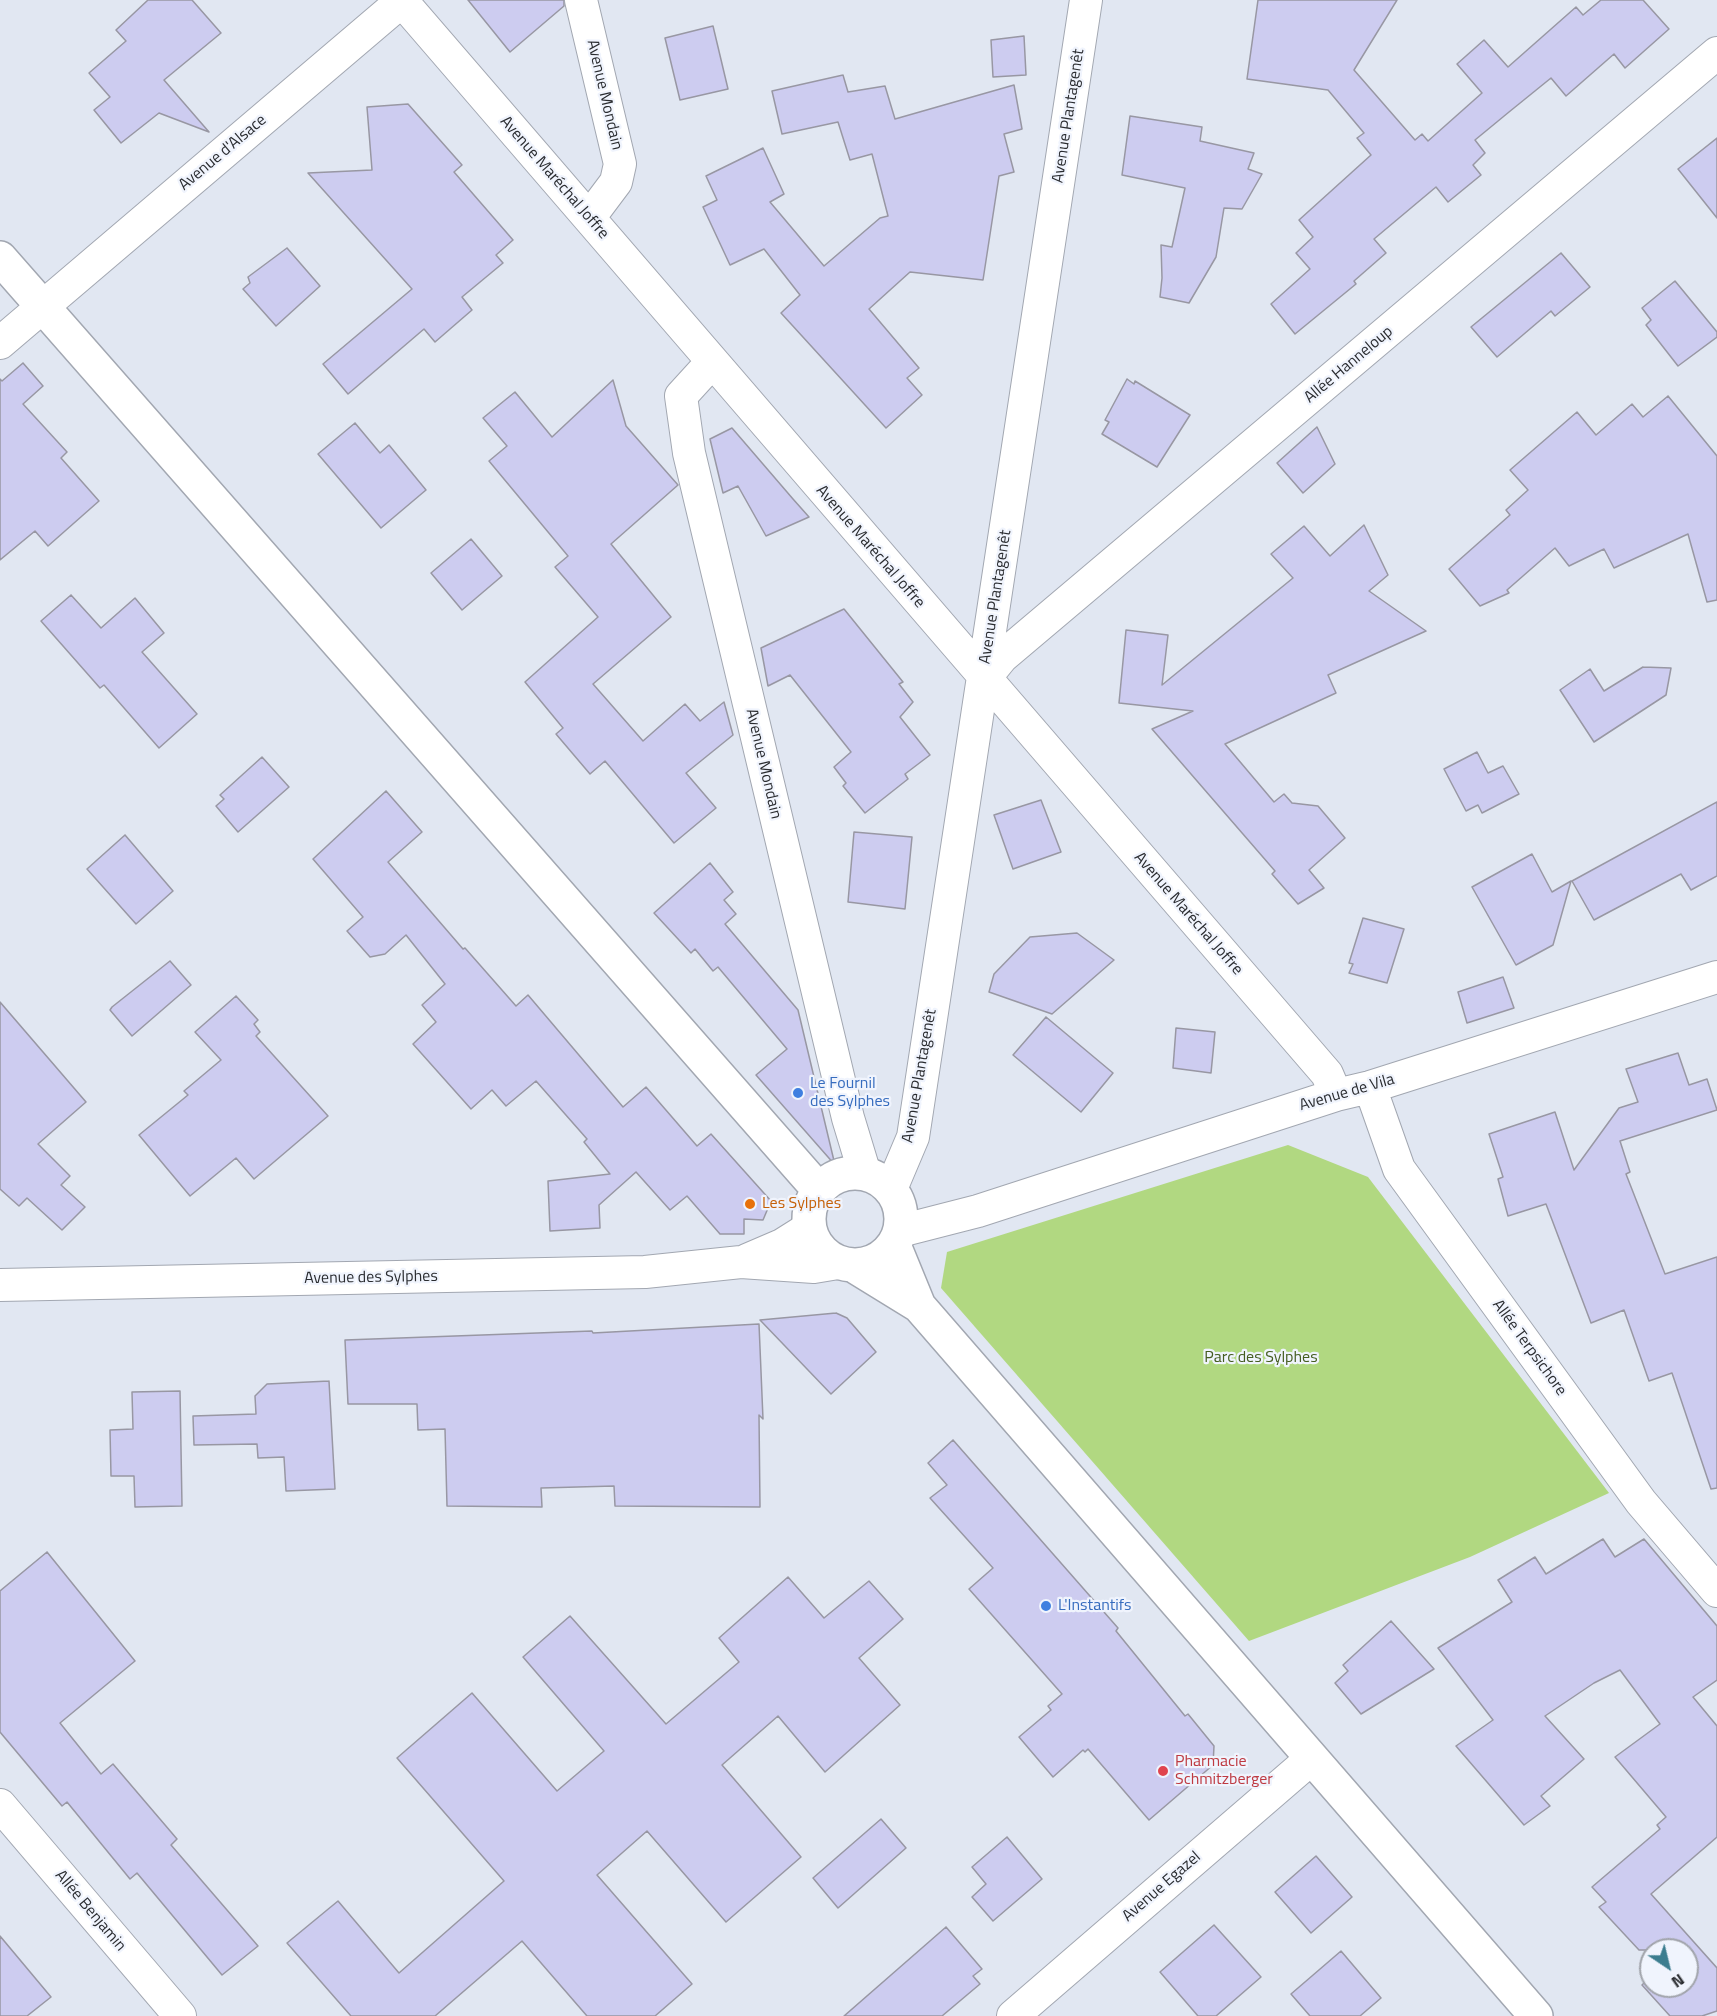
<!DOCTYPE html>
<html>
<head>
<meta charset="utf-8">
<style>
	body { margin:0 }
	#map { position:relative; width:1717px; height:2016px; overflow:hidden; background:#e1e7f2; font-family:"Titillium Web",sans-serif }
	canvas { display:block }
	.north { position:absolute; left:1639px; top:1938px; width:60px; height:60px; box-sizing:border-box; background:#f0f4fd; border:2px solid #a1a4ab; border-radius:50%; rotate:145deg; font-size:16px; font-weight:700; line-height:24px; text-align:center; color:#2a2c30 }
	.north::after { content:''; display:block; margin:auto; width:21px; height:27px; background:#3c7d8f; clip-path:polygon(50% 0,100% 100%,50% 72%,0 100%) }
</style>
</head>
<body>
<div id="map">
<canvas width="1717" height="2016"></canvas>
<div class="north">N</div>
</div>
<script>
const ctx = document.querySelector('canvas').getContext('2d');
ctx.lineJoin = 'round';
function fillPath(path, color) { ctx.fillStyle = color; ctx.fill(path, 'evenodd'); }
const shape = rows => new Path2D(rows.map(r => 'M' + r).join(''));
function trace(path, color, width, dash) { ctx.strokeStyle = color; ctx.lineWidth = width; ctx.lineCap = dash ? 'butt' : 'round'; ctx.setLineDash(dash || []); ctx.stroke(path); }
function write(font, color, halo, rows, align = 'center') {
  ctx.font = font + ' "Titillium Web",sans-serif'; ctx.lineWidth = 4.5; ctx.setLineDash([]); ctx.textBaseline = 'middle'; ctx.strokeStyle = halo; ctx.fillStyle = color; for (const [text, x, y, turn = 0] of rows) {
    ctx.save(); ctx.translate(x, y); ctx.rotate((+turn || 0) * Math.PI / 180); ctx.textAlign = isNaN(turn) ? turn : align; if (halo) ctx.strokeText(text, 0, 0); ctx.fillText(text, 0, 0); ctx.restore();
  }
}
const green = shape([
	[1288,1145,1368,1177,1609,1493,1470,1557,1249,1641,941,1288,947,1252]
]);
const building = shape([
	[148,0,192,0,221,33,164,80,209,132,159,113,121,143,94,110,110,97,89,73,126,41,116,30,148,0],
	[468,0,564,0,564,6,510,52,468,0],
	[1258,0,1397,0,1354,70,1415,140,1422,134,1428,141,1482,93,1457,64,1484,40,1508,67,1576,7,1583,15,1601,0,1643,0,1669,29,1625,68,1614,54,1566,96,1551,78,1509,112,1475,140,1485,153,1473,165,1481,175,1448,202,1436,187,1374,239,1386,253,1354,281,1356,284,1295,334,1271,304,1310,269,1296,253,1313,237,1299,220,1371,155,1357,138,1364,133,1328,90,1247,79,1258,0],
	[713,26,728,89,680,100,665,38,713,26],
	[1024,36,1026,75,993,77,991,40,1024,36],
	[843,75,848,92,885,86,895,119,1014,85,1022,129,1004,134,1014,172,999,176,983,280,910,272,869,309,919,368,907,378,922,395,886,428,781,313,800,295,764,249,730,265,703,207,717,200,706,176,763,148,784,194,770,202,824,266,880,218,888,216,872,154,850,160,838,122,782,134,772,91,843,75],
	[408,104,462,165,454,172,513,240,496,255,503,263,462,297,472,310,435,342,424,329,348,394,323,364,412,289,308,173,372,170,367,107,408,104],
	[1130,116,1202,127,1200,141,1254,153,1248,169,1262,174,1242,209,1224,208,1216,257,1189,303,1160,297,1162,278,1161,245,1172,247,1185,188,1122,175,1130,116],
	[1717,138,1717,218,1678,169,1717,138],
	[287,248,320,286,276,326,243,289,250,283,248,277,287,248],
	[1561,253,1590,287,1555,316,1551,311,1497,357,1471,327,1561,253],
	[1675,281,1717,332,1717,337,1678,366,1646,325,1651,320,1642,308,1675,281],
	[23,363,43,386,23,404,67,452,61,458,99,501,48,546,35,531,0,560,0,379,2,381,23,363],
	[1127,379,1134,384,1135,381,1190,415,1157,467,1102,434,1109,422,1105,420,1127,379],
	[613,380,626,426,678,485,611,544,671,617,593,684,643,741,685,704,700,721,724,702,733,735,686,773,716,808,674,843,605,761,590,774,556,734,563,728,525,682,598,617,555,567,568,556,489,461,507,446,483,418,515,392,552,437,613,380],
	[1668,396,1717,456,1717,600,1707,602,1688,534,1614,568,1604,549,1569,566,1555,548,1507,590,1509,593,1480,606,1449,569,1510,515,1506,510,1528,490,1510,470,1577,412,1596,435,1632,404,1643,417,1668,396],
	[355,423,380,453,389,445,426,490,381,528,318,454,355,423],
	[1317,427,1335,464,1303,493,1277,463,1317,427],
	[732,428,793,499,809,517,766,536,738,486,723,493,710,439,732,428],
	[1364,525,1388,575,1369,591,1426,631,1328,675,1336,693,1225,744,1274,802,1284,794,1292,803,1318,806,1345,838,1309,870,1324,888,1298,904,1272,874,1275,871,1152,729,1193,711,1119,703,1126,630,1168,635,1162,685,1293,578,1271,554,1304,526,1330,556,1364,525],
	[471,539,502,576,462,610,431,573,471,539],
	[71,595,101,628,135,598,164,633,142,652,197,714,159,748,104,685,100,688,41,621,71,595],
	[844,609,903,682,899,684,913,702,900,717,930,755,905,774,908,779,865,813,843,786,846,783,834,767,851,752,790,675,768,686,761,648,844,609],
	[1643,667,1671,668,1666,695,1594,742,1560,690,1590,669,1604,691,1643,667],
	[1477,752,1488,773,1503,766,1519,794,1482,813,1478,805,1466,811,1444,769,1477,752],
	[262,757,289,787,238,832,216,806,224,799,220,795,262,757],
	[386,791,422,832,388,862,463,949,465,948,516,1006,528,995,623,1107,646,1087,697,1146,711,1134,771,1201,763,1220,744,1219,744,1234,720,1234,687,1196,670,1210,636,1172,599,1205,600,1228,550,1231,548,1181,610,1174,584,1142,587,1139,536,1081,506,1106,492,1090,471,1109,413,1044,436,1022,422,1005,445,984,406,935,385,954,370,957,347,931,363,917,313,859,386,791],
	[1041,800,1061,852,1013,869,994,815,1041,800],
	[1717,802,1717,876,1691,890,1681,874,1594,920,1572,881,1717,802],
	[854,832,912,837,905,909,848,902,854,832],
	[125,835,173,891,136,924,87,869,125,835],
	[1532,854,1552,892,1571,881,1553,945,1516,965,1472,887,1532,854],
	[710,863,733,892,724,900,736,914,725,924,798,1010,835,1165,756,1075,787,1049,718,967,713,971,695,949,691,953,654,913,710,863],
	[1363,918,1404,929,1387,983,1349,973,1353,964,1349,963,1363,918],
	[1077,933,1114,960,1052,1014,989,992,994,974,1030,937,1077,933],
	[170,961,191,985,132,1036,110,1010,112,1007,170,961],
	[1503,977,1514,1008,1467,1023,1458,992,1503,977],
	[236,996,258,1020,254,1024,260,1032,256,1036,328,1116,254,1179,236,1158,190,1196,139,1135,188,1095,184,1091,221,1060,195,1032,236,996],
	[0,1002,86,1102,38,1144,70,1176,61,1185,85,1207,62,1230,27,1198,19,1206,0,1189,0,1002],
	[1046,1017,1113,1073,1081,1112,1013,1055,1046,1017],
	[1176,1028,1215,1032,1211,1073,1173,1068,1176,1028],
	[1678,1053,1689,1085,1707,1079,1717,1110,1620,1141,1630,1172,1626,1174,1665,1274,1717,1257,1717,1488,1711,1489,1672,1373,1649,1381,1624,1310,1591,1323,1546,1204,1508,1216,1498,1179,1503,1177,1489,1134,1555,1112,1574,1170,1619,1108,1638,1102,1626,1069,1678,1053],
	[836,1313,847,1318,876,1352,831,1394,760,1320,836,1313],
	[759,1324,763,1419,759,1415,760,1507,615,1506,614,1486,541,1488,542,1507,447,1506,445,1429,418,1430,417,1404,348,1404,345,1340,592,1331,593,1333,759,1324],
	[329,1381,335,1489,286,1491,284,1457,258,1458,257,1444,194,1445,193,1416,256,1414,255,1396,267,1384,329,1381],
	[180,1391,182,1506,135,1507,134,1476,111,1476,110,1430,133,1429,132,1392,180,1391],
	[953,1440,1118,1628,1116,1631,1185,1716,1188,1714,1214,1746,1213,1765,1149,1820,1088,1749,1085,1752,1083,1750,1053,1777,1019,1737,1051,1710,1048,1706,1062,1694,969,1589,993,1568,930,1498,947,1485,928,1463,953,1440],
	[1603,1539,1615,1557,1644,1539,1717,1626,1717,1680,1693,1697,1717,1726,1717,1837,1651,1894,1717,1968,1717,2011,1702,2016,1670,2016,1642,1985,1651,1976,1651,1986,1687,1986,1687,1950,1639,1950,1599,1907,1606,1902,1592,1887,1660,1829,1657,1825,1666,1817,1615,1757,1660,1724,1620,1670,1594,1683,1545,1716,1584,1759,1541,1796,1550,1806,1524,1825,1456,1746,1493,1720,1438,1648,1512,1602,1498,1580,1535,1557,1546,1574,1603,1539],
	[47,1552,135,1661,60,1723,101,1774,113,1764,177,1839,171,1845,258,1946,222,1975,137,1873,130,1879,67,1802,62,1806,0,1732,0,1591,47,1552],
	[788,1577,824,1618,869,1581,903,1619,859,1658,900,1705,825,1772,778,1716,722,1765,801,1857,726,1922,647,1831,597,1875,692,1984,655,2016,587,2016,522,1941,435,2016,351,2016,287,1943,338,1901,399,1973,504,1881,397,1758,472,1693,557,1791,604,1751,523,1657,570,1616,666,1724,739,1662,719,1638,788,1577],
	[1391,1621,1434,1669,1361,1714,1335,1683,1348,1671,1343,1665,1391,1621],
	[881,1819,906,1848,838,1908,813,1878,881,1819],
	[1007,1837,1042,1879,993,1921,972,1897,986,1884,972,1867,1007,1837],
	[1316,1856,1352,1897,1311,1933,1275,1892,1316,1856],
	[1214,1925,1261,1977,1216,2016,1198,2016,1160,1972,1214,1925],
	[946,1927,982,1969,973,1976,980,1984,942,2016,844,2016,946,1927],
	[0,1936,51,1997,27,2016,0,2016,0,1936],
	[1341,1951,1381,1998,1360,2016,1310,2016,1291,1994,1341,1951]
]);
const minor = shape([
	[401,0,1327,1074,1336,1095],
	[581,0,620,164,616,182,589,218],
	[0,343,403,0],
	[712,362,681,396,689,453,848,1118,865,1174],
	[984,679,1002,657,1717,53],
	[1370,1087,1399,1169,1641,1502,1717,1591],
	[891,1189,913,1137,1086,0],
	[900,1231,978,1211,1336,1095,1370,1087,1717,977],
	[747,1260,782,1245,809,1228],
	[0,1285,645,1272,741,1262,814,1267,838,1263],
	[0,1805,180,2016],
	[1013,2016,1311,1759]
]);
const tertiary = shape([
	[0,258,819,1190],
	'809 1219a46 46 0 1 1 92 0a46 46 0 1 1-92 0Z',
	[894,1245,919,1306,1536,2016],
	[854,1266,919,1306]
]);
const markers = [
	[798,1093,6,"#3f7fe0"],
	[750,1204,6,"#e8710a"],
	[1046,1606,6,"#3f7fe0"],
	[1163,1771,6,"#e0444e"]
];
const streetNames = [
	["Avenue Mondain",604,95,77],
	["Avenue Plantagenêt",1069,116,-81],
	["Avenue d'Alsace",223,153,-40],
	["Avenue Maréchal Joffre",554,178,49],
	["Allée Hanneloup",1349,365,-40],
	["Avenue Maréchal Joffre",870,547,49],
	["Avenue Plantagenêt",996,597,-81],
	["Avenue Mondain",763,764,77],
	["Avenue Maréchal Joffre",1188,914,49],
	["Avenue Plantagenêt",920,1076,-80],
	["Avenue de Vila",1347,1093,-16],
	["Avenue des Sylphes",371,1278,-1],
	["Allée Terpsichore",1529,1348,54],
	["Avenue Egazel",1162,1887,-41],
	["Allée Benjamin",90,1911,50]
];
const shopNames = [
	["Le Fournil",810,1084],
	["des Sylphes",810,1102],
	["L'Instantifs",1058,1606]
];
const foodNames = [
	["Les Sylphes",762,1204]
];
const parkNames = [
	["Parc des Sylphes",1261,1358]
];
const healthNames = [
	["Pharmacie",1175,1762],
	["Schmitzberger",1175,1780]
];
fillPath(green, '#b1d881');
fillPath(building, '#cdccf0');
trace(building, '#9897a3', 1.5);
trace(minor, '#a2a7b1', 34);
trace(tertiary, '#a2a7b1', 36);
trace(minor, '#fff', 32);
trace(tertiary, '#fff', 33);
for (const [x, y, r, color] of markers) { const dot = new Path2D(); dot.arc(x, y, r, 0, 2 * Math.PI); ctx.fillStyle = color; ctx.fill(dot); trace(dot, '#f0f4fd', 2); }
write('16px', '#2a2c30', '#f0f4fd', streetNames);
write('16px', '#366cbe', '#f0f4fd', shopNames, 'left');
write('16px', '#c56008', '#f0f4fd', foodNames, 'left');
write('16px', '#445d20', '#f0f4fd', parkNames);
write('16px', '#be3a42', '#f0f4fd', healthNames, 'left');
</script>
</body>
</html>
